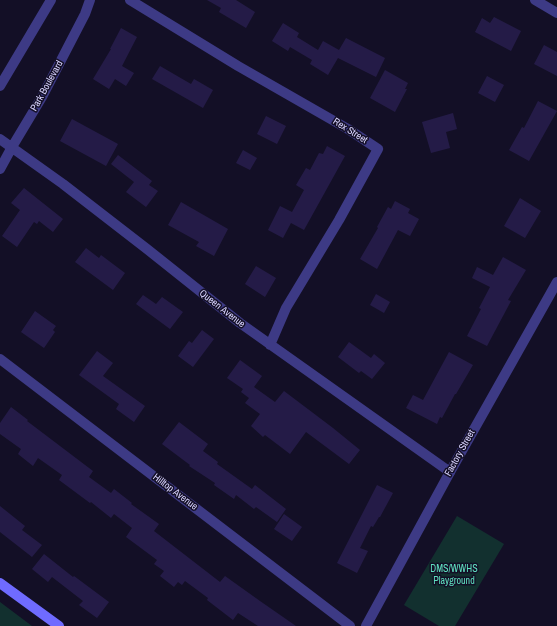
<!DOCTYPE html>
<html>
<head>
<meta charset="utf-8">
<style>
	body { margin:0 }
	canvas { display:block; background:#130f26 }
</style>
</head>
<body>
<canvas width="557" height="626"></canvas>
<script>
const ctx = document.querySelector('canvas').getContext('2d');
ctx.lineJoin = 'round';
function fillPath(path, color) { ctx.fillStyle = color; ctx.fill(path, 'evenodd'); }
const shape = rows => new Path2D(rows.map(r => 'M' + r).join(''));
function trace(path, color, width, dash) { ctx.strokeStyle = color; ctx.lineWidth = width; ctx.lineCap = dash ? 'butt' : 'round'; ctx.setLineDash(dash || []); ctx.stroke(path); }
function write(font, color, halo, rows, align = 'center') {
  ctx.font = font + ' "Archivo Narrow",sans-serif'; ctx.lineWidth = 3; ctx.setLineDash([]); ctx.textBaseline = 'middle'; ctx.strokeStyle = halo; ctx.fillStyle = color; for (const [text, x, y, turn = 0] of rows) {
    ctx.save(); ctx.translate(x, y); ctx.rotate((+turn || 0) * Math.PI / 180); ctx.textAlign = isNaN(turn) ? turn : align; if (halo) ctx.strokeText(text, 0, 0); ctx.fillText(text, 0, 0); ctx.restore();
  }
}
const green = shape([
	[457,516,504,544,455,626,439,626,404,605],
	[0,602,32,626,0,626]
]);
const building = shape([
	[207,0,236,0,255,12,246,28,219,12,221,8],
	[494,17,521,31,511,51,475,32,482,18,490,23],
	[283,23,299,33,297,37,318,50,323,41,339,50,346,38,385,58,376,77,338,58,328,75,310,64,312,60,290,47,288,51,272,41],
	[121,28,137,37,122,66,134,73,126,86,115,79,109,89,93,79,111,49,110,49],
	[544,45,557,52,557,76,534,64],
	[160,66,191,84,194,79,213,90,203,108,152,79],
	[385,70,408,83,405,89,407,89,395,112,370,98],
	[487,76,504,85,495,102,478,93],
	[538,101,557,111,529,161,509,150,522,127,524,128],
	[453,113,457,129,446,132,450,148,431,153,422,122],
	[266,116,286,126,277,144,257,134],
	[72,119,118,144,106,166,60,141],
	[327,146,345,156,304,230,291,223,283,238,268,230,280,206,292,212,304,190,296,185,306,168,310,170,319,153,323,154],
	[243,150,257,158,250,170,236,163],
	[118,155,152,181,149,185,158,191,146,207,126,192,134,182,111,164],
	[24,188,63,219,53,232,39,221,37,224,34,222,17,247,2,236,20,210,11,203],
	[520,198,541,211,525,238,504,226],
	[395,201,410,209,408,213,419,219,410,236,398,230,377,269,360,259,378,228,377,227,388,207,391,209],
	[181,202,228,229,214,256,196,246,199,242,168,225],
	[86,248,99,258,101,255,125,273,113,290,75,262],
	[503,257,526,270,508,300,511,301,487,346,467,336,481,309,479,308,490,287,472,278,477,267,493,275],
	[256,266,276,278,265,297,245,284],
	[376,294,390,302,384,313,370,305],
	[143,295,156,304,162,297,183,312,170,329,136,304],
	[35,311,56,326,53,330,55,332,44,348,21,332],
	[202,330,214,339,193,367,178,356,189,341,192,343],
	[349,342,371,358,374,354,385,363,372,379,361,371,359,373,338,357],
	[97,351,113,363,103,376,145,406,134,422,116,409,119,404,79,375],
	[449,352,473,365,456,394,455,394,442,418,440,417,437,424,406,408,413,395,423,400],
	[240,360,262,376,254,387,275,402,284,391,333,428,360,450,349,464,306,432,290,454,265,435,263,437,251,426,260,414,245,403,249,398,241,392,243,389,227,378],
	[11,407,28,420,27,421,93,471,89,477,111,493,114,489,132,503,131,504,159,524,154,531,220,582,225,576,260,601,296,626,258,626,238,613,233,620,207,600,208,598,185,581,182,585,178,582,174,587,160,576,164,571,154,564,157,560,126,537,132,528,114,514,111,518,91,502,90,503,59,480,62,475,38,458,33,466,18,454,21,449,0,434,0,423],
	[179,422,208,444,203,451,218,462,217,464,252,489,255,485,286,509,277,522,256,507,254,509,236,495,234,499,214,485,215,483,189,466,190,465,162,444],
	[377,485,393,493,380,517,379,517,373,527,371,526,360,548,368,551,357,573,337,563],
	[0,506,25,526,22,530,42,545,32,557,0,532],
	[284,514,302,527,292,541,274,529],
	[44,554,73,577,74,576,109,602,97,618,79,605,83,601,52,577,48,582,32,569]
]);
const minor = shape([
	[130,0,238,66,348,129,378,149,339,220,286,308,270,345],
	[535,0,557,13],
	[0,86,51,0],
	[0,139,63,184,147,249,240,323,450,472],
	[0,169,12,147,42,97,85,14,90,0],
	[0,359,350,626]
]);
const tertiary = shape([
	[366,626,450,472,557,282]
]);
const secondary = shape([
	[0,583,59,626]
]);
const streetNames = [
	["Park Boulevard",47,86,-61],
	["Rex Street",350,131,32],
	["Queen Avenue",222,309,38],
	["Factory Street",460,453,-61],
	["Hilltop Avenue",175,492,37]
];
const parkNames = [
	["DMS/WWHS",454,569],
	["Playground",454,581]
];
fillPath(green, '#12302f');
fillPath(building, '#241b47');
trace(minor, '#3d3a85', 10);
trace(tertiary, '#3d3a85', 10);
trace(secondary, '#6f6bff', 10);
write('10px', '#d9d4ff', '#130f26', streetNames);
write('10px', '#5fe0c0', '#130f26', parkNames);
</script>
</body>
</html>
